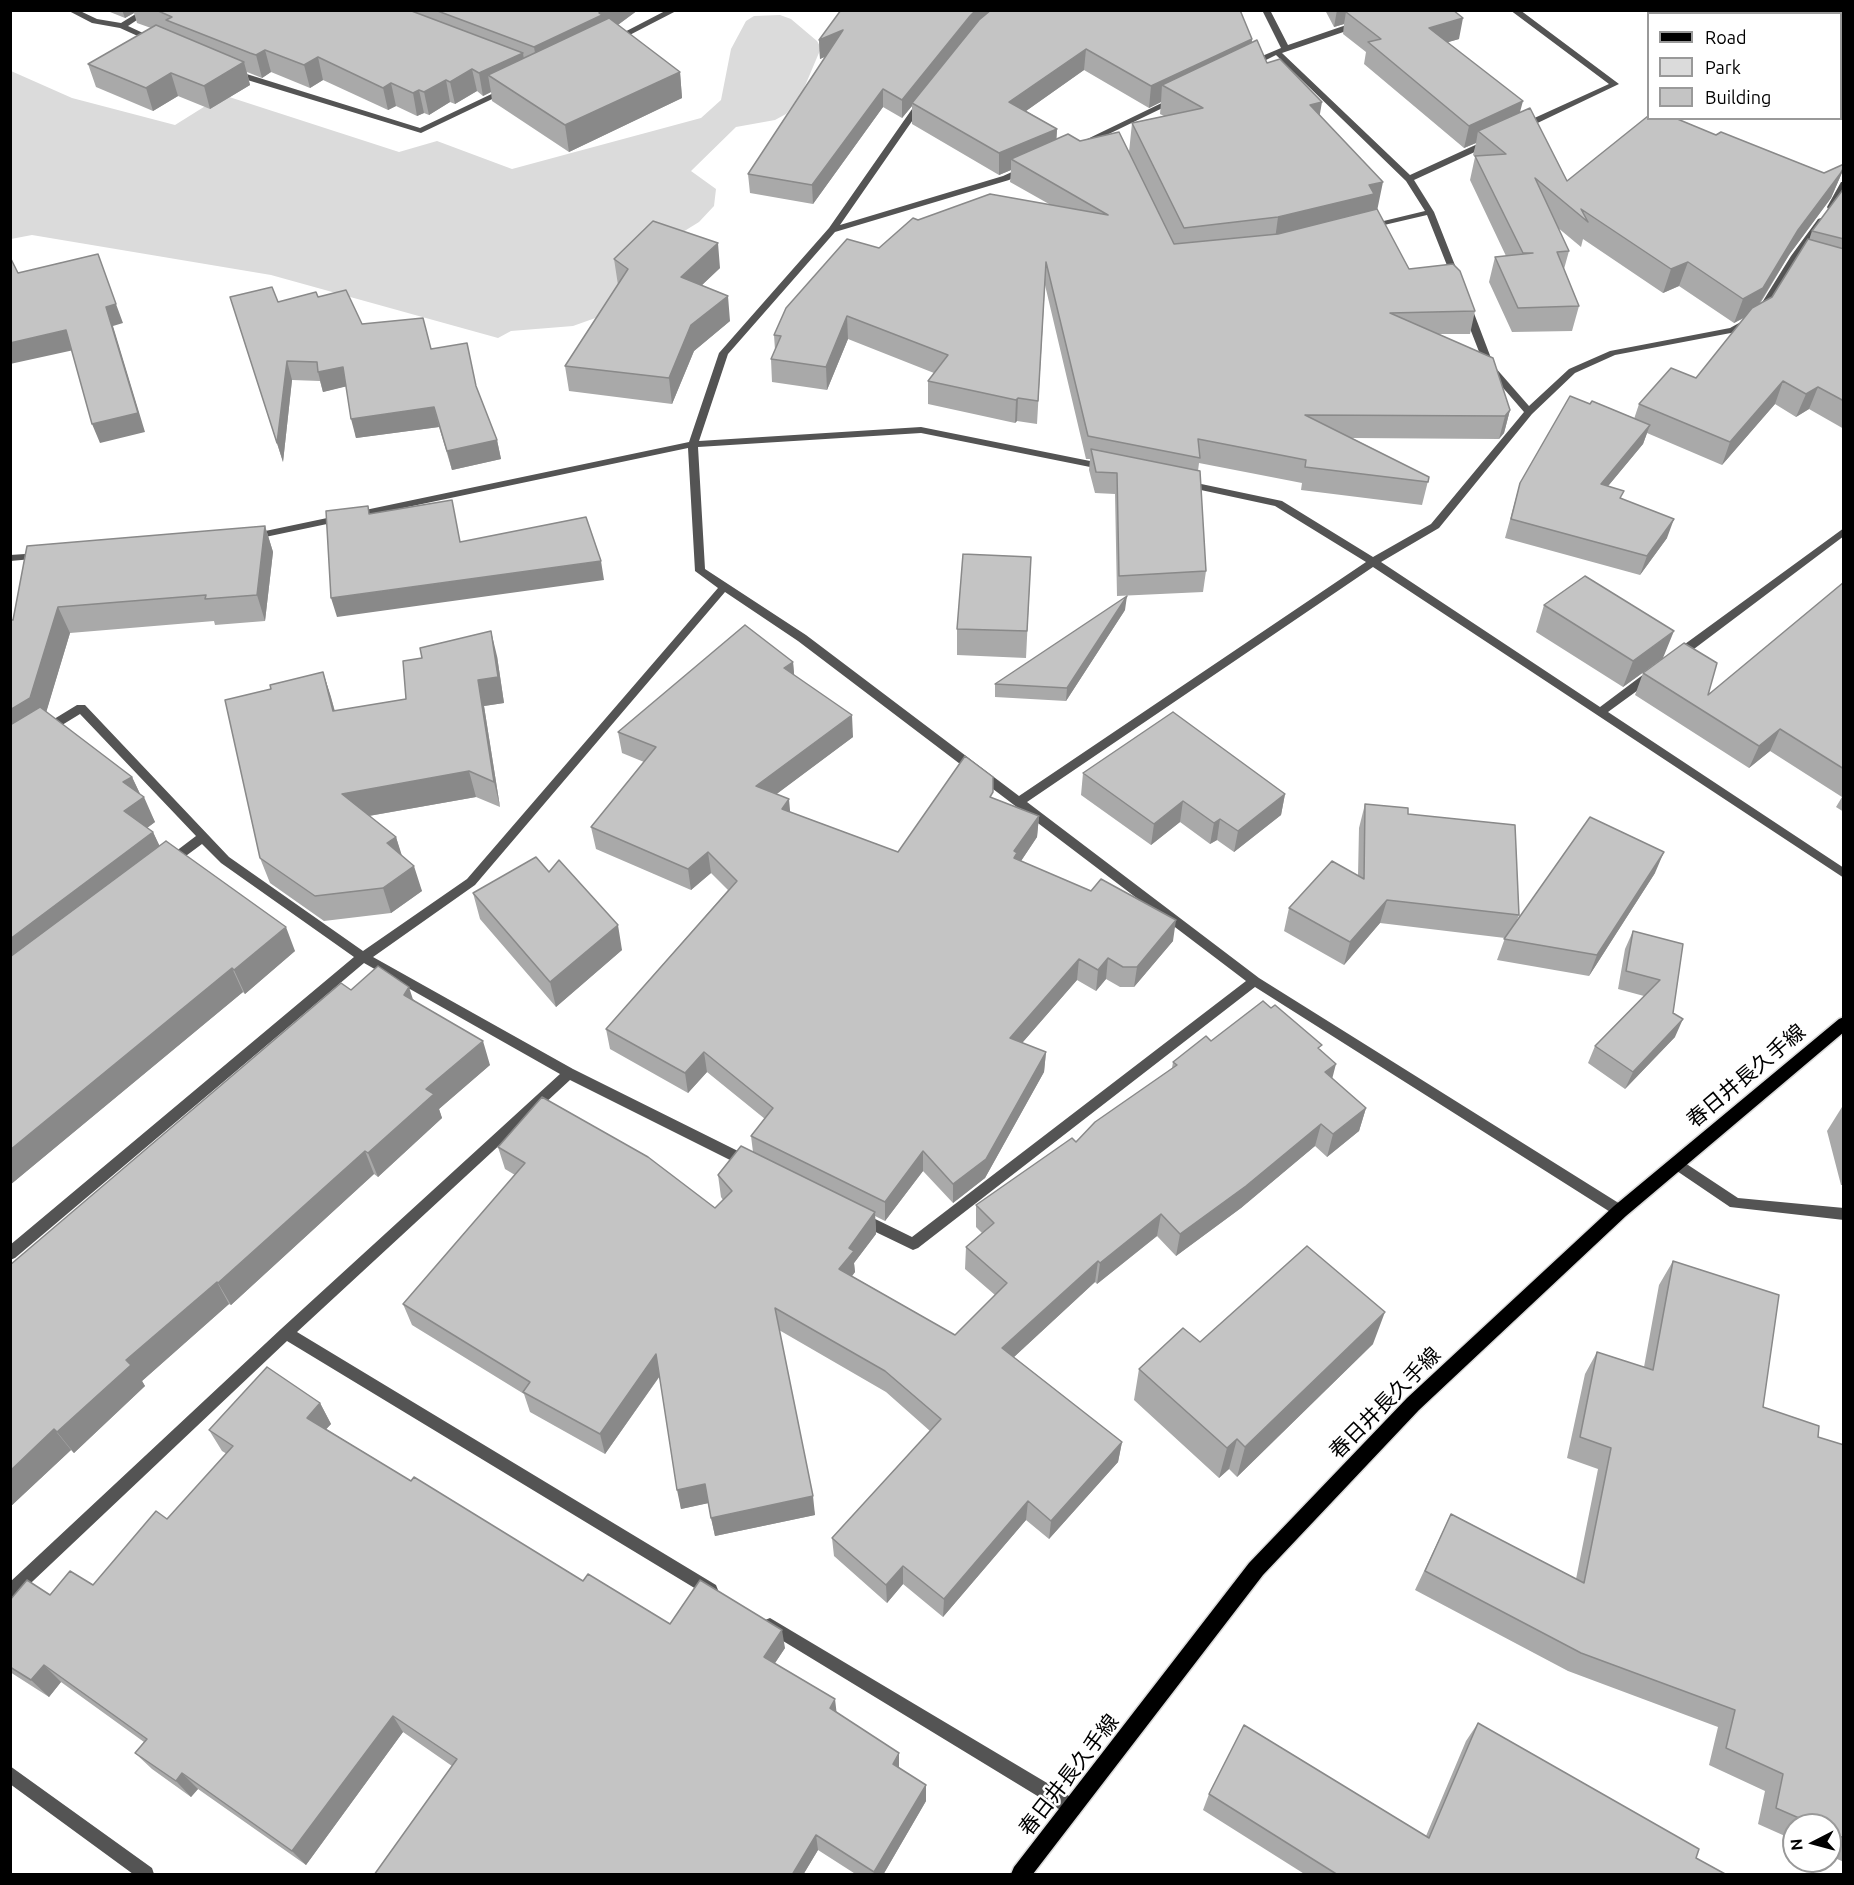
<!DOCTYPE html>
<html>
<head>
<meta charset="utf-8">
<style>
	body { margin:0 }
	#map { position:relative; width:1854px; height:1885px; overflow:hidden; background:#fff; font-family:Ubuntu,sans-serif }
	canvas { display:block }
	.frame { position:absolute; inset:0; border:12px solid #000; pointer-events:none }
	.legend { position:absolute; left:1647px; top:12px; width:195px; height:108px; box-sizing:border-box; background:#fff; border:2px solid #999; margin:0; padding:8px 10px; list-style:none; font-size:18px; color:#000 }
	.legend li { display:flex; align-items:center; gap:12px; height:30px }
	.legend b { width:30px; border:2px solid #999 }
	.north { position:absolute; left:1782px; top:1813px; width:60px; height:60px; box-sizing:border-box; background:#fff; border:2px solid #999; border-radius:50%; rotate:264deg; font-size:16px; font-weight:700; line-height:24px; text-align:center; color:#000 }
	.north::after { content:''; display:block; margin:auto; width:21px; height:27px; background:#000; clip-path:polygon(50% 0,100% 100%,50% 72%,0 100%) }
</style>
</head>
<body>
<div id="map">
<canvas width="1854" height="1885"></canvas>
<div class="frame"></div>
<ul class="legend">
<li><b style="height:8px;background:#000"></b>Road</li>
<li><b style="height:16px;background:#dbdbdb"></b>Park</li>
<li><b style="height:16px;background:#c4c4c4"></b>Building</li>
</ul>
<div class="north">N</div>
</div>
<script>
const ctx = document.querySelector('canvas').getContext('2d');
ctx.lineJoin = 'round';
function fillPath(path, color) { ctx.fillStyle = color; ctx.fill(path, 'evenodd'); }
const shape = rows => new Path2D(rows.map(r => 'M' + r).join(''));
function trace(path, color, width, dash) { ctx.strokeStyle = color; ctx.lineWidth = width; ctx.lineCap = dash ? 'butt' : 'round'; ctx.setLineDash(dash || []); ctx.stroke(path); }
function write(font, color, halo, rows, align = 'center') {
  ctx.font = font + ' Ubuntu,"Noto Sans JP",sans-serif'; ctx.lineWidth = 5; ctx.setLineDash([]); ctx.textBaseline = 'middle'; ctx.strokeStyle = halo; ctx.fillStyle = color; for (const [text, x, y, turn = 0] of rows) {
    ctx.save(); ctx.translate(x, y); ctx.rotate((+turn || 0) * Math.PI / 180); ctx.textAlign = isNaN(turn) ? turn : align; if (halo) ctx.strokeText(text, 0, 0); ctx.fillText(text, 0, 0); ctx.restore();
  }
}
const green = shape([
	[780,15,791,19,817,41,821,48,802,93,786,114,775,120,736,127,691,171,716,189,714,206,699,222,657,248,601,316,573,326,511,331,498,338,271,275,32,235,11,239,11,71,72,98,175,125,223,95,399,152,437,141,512,169,701,118,721,100,731,49,746,21,754,16]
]);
const minor = shape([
	[67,10,78,10,97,19,121,23,142,10,152,10,128,26,158,40,151,42,120,28,92,23,67,10],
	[667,10,678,10,618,41,611,39,667,10],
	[1262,10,1270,10,1288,45,1355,22,1361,22,1361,26,1282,53,1410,175,1484,141,1490,141,1490,145,1414,180,1434,212,1460,278,1459,280,1456,281,1452,278,1427,215,1367,229,1367,225,1425,211,1406,181,1276,55,1254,66,1248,66,1248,62,1281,48,1262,10],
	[1510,10,1520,10,1619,84,1525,129,1519,129,1519,125,1609,84,1510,10],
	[231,71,237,71,420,128,502,89,509,91,421,133,231,75,231,71],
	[919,99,926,101,840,225,1003,176,1023,167,1030,169,1009,180,835,232,728,354,699,441,921,427,1105,464,1110,467,1105,470,921,433,698,447,705,569,806,635,1019,796,1366,562,1275,506,1187,487,1182,484,1183,482,1187,481,1282,501,1373,557,1431,524,1524,412,1485,367,1462,308,1464,306,1467,305,1472,308,1494,366,1529,406,1569,369,1610,351,1730,328,1748,318,1754,318,1754,322,1736,332,1615,355,1575,373,1532,414,1439,528,1381,562,1600,707,1648,671,1656,671,1657,674,1656,677,1608,712,1844,868,1844,878,1373,567,1027,802,1259,978,1625,1207,1627,1211,1625,1215,1620,1217,1615,1215,1255,987,918,1248,913,1250,857,1223,855,1219,857,1215,862,1213,867,1215,912,1237,1246,981,798,641,725,592,475,885,373,957,573,1069,752,1158,754,1162,752,1166,747,1168,742,1166,570,1080,297,1332,716,1585,718,1590,716,1595,711,1597,706,1595,287,1341,15,1598,10,1600,10,1582,281,1329,560,1074,364,963,15,1258,10,1260,10,1245,354,957,221,863,202,844,175,864,167,864,165,861,167,858,196,836,80,714,49,733,41,733,39,730,41,727,77,705,85,705,229,857,363,951,467,879,718,588,695,571,688,448,251,540,246,537,251,534,689,442,719,353,829,228,919,99],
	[1170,99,1177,101,1086,145,1079,143,1170,99],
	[1841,182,1844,182,1844,192,1834,209,1828,209,1827,207,1841,182],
	[1821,218,1825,221,1799,256,1768,309,1763,312,1760,311,1758,309,1791,256,1818,219,1821,218],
	[1844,528,1844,536,1682,658,1674,658,1673,655,1674,652,1844,528],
	[40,553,44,554,44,558,10,561,10,555,40,553],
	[1676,1157,1738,1198,1844,1208,1844,1220,1730,1207,1671,1167,1669,1163,1671,1159,1676,1157],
	[770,1618,1079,1802,1081,1808,1079,1814,1073,1816,1067,1814,765,1630,762,1625,765,1620,770,1618],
	[10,1766,152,1868,154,1874,133,1874,10,1784,10,1766]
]);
const primary = shape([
	[1844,1017,1844,1032,1626,1216,1419,1410,1263,1575,1033,1874,1011,1874,1014,1867,1249,1563,1407,1398,1614,1206,1839,1019,1844,1017]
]);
const wall = shape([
	[105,10,638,10,618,25,680,72,682,98,569,152,492,101,491,92,483,96,477,91,455,104,450,102,429,115,424,113,417,116,396,106,388,110,323,80,310,88,271,72,262,78,247,72,250,85,210,109,178,96,153,111,96,87,88,64,151,28,137,23,134,13,125,18],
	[1325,10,1453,10,1459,39,1448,42,1520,112,1567,181,1716,135,1824,173,1844,168,1831,198,1789,255,1760,304,1772,297,1809,240,1812,231,1844,188,1844,429,1809,409,1796,417,1775,404,1722,465,1647,433,1643,444,1608,486,1667,538,1640,575,1505,538,1520,483,1590,404,1634,419,1639,404,1696,378,1744,318,1734,323,1679,286,1663,293,1583,239,1581,247,1557,227,1569,251,1564,269,1579,306,1572,331,1512,332,1489,282,1495,257,1506,256,1470,180,1475,157,1473,155,1476,143,1464,148,1364,64,1366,52,1343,34,1344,24,1334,27],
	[1661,10,1839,10,1844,13,1844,91,1840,93,1840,14,1665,14],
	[1252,39,1252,42,1267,63,1320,115,1377,210,1409,269,1475,311,1470,334,1439,334,1510,410,1504,433,1499,439,1352,438,1429,477,1422,505,1301,490,1302,483,1199,463,1198,471,1206,571,1203,592,1117,596,1115,494,1095,493,1089,470,1090,459,1086,459,1045,285,1037,424,1017,421,1015,423,928,404,928,381,934,373,848,339,827,390,772,382,771,359,775,350,774,335,879,248,918,220,1049,204,1010,182,1011,170,999,175,912,124,912,106,902,118,883,107,813,204,750,193,748,174,826,56,820,59,819,40],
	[1084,70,1149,108,1161,102,1160,114,1164,116,1132,123,1129,152,1080,141,1056,139,1057,129,1026,111],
	[614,259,720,268,702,285,730,321,694,351,672,404,569,391,565,366,618,285],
	[230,297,278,302,318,297,362,324,476,386,497,440,501,459,452,470,439,427,356,438,346,386,323,392,320,381,292,380,283,462],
	[265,526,273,552,265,621,215,625,214,621,70,633,46,712,132,777,140,794,155,822,147,828,153,832,159,846,295,951,245,994,243,992,10,1185,13,620],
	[1031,557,1026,658,957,655,957,629],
	[1844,582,1844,812,1836,807,1842,797,1770,751,1749,768,1635,695,1643,673,1708,695],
	[1544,605,1663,658,1623,687,1536,632],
	[1125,610,1066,701,995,697,995,684],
	[497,656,504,703,484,706,500,807,476,797,369,816,396,837,401,855,422,891,391,913,324,921,270,883,260,858,271,689,323,672,335,711,406,699],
	[793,662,794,675,853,737,776,794,790,813,898,852,993,798,1039,816,1037,837,1021,861,1173,941,1134,987,1120,987,1106,979,1096,991,1077,980,1022,1043,1046,1052,1044,1072,985,1178,953,1203,923,1171,885,1221,875,1216,876,1234,854,1263,855,1272,852,1276,955,1335,995,1295,965,1269,966,1247,982,1233,976,1227,976,1205,1076,1142,1172,1068,1173,1062,1211,1041,1321,1050,1332,1079,1366,1108,1359,1131,1327,1157,1315,1146,1241,1208,1176,1256,1157,1236,1097,1284,1095,1282,1014,1357,1122,1442,1118,1462,1049,1539,1026,1520,943,1617,903,1584,887,1603,834,1556,832,1538,930,1431,886,1392,779,1330,815,1515,715,1536,708,1503,681,1509,660,1376,605,1454,530,1412,524,1394,412,1325,403,1304,515,1175,505,1169,498,1147,715,1208,723,1200,721,1197,718,1175,753,1152,751,1136,765,1119,707,1072,688,1093,610,1049,606,1029,728,890,711,873,691,890,596,849,591,827,644,762,622,753,618,732],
	[1083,773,1285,794,1281,815,1234,852,1217,840,1210,844,1180,822,1151,845,1081,795],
	[1365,804,1408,814,1519,915,1516,922,1655,873,1589,976,1497,960,1505,938,1380,923,1344,965,1284,931,1289,908,1358,876,1359,828],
	[549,872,622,950,556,1007,480,919,473,893],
	[1633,931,1683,944,1673,1013,1675,1037,1625,1089,1588,1063,1595,1046,1644,996,1618,989,1625,949],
	[351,990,413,999,490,1065,439,1109,442,1118,378,1177,374,1174,231,1305,229,1304,142,1381,145,1386,74,1453,71,1450,10,1507,10,1265],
	[1842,1107,1844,1107,1844,1185,1841,1185,1827,1131],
	[1673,1261,1763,1407,1818,1437,1844,1445,1844,1862,1830,1856,1830,1825,1794,1825,1794,1840,1758,1824,1765,1791,1709,1765,1718,1727,1568,1671,1415,1590,1451,1514,1576,1579,1598,1469,1567,1458,1585,1374,1597,1352,1644,1367,1659,1285],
	[1200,1342,1373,1344,1237,1477,1229,1469,1219,1478,1134,1400,1139,1369],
	[320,1403,331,1424,326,1429,411,1481,583,1581,670,1624,785,1648,775,1663,836,1712,899,1768,926,1785,926,1801,883,1875,857,1875,818,1850,803,1875,374,1875,452,1766,403,1732,306,1865,198,1789,191,1797,152,1769,135,1753,144,1742,61,1682,49,1697,10,1672,10,1600,50,1595,93,1585,167,1519,227,1454,222,1451,209,1430],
	[1478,1723,1696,1858,1727,1875,1306,1875,1203,1810,1209,1794,1426,1836,1466,1741]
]);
const shadedWall = shape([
	[122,10,133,10,134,13,125,18],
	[604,10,638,10,604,35,538,70,534,47],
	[976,10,992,10,912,103,912,106,902,118,902,100,970,16],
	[1337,10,1382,10,1346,12,1344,24,1334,27],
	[1463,18,1459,39,1425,49,1429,28],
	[843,30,843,49,820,59,819,40],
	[1252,39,1250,60,1162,85,1161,102,1149,108,1151,86],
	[1086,49,1084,70,1009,123,1009,102],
	[265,50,271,72,262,78,256,55],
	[523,53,526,75,488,75,491,92,483,96,479,73],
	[318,57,323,80,310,88,304,65],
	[244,62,250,85,210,109,204,86],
	[1844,65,1844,91,1840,93,1840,67],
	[472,69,477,91,455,104,450,82],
	[680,72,682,98,569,152,565,125],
	[171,73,178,96,153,111,146,88],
	[446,80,450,102,429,115,424,92],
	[391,83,396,106,388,110,383,88],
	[883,89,883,107,813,204,812,185],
	[419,90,424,113,417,116,413,93],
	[1523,101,1517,123,1478,131,1476,143,1464,148,1469,126],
	[1322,102,1317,131,1310,105],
	[1057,129,1056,150,1011,159,1011,170,999,175,999,153],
	[1844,168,1831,198,1789,255,1754,312,1734,323,1743,299,1798,230],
	[1383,182,1377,211,1274,247,1278,217,1369,185],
	[718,243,720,268,684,302,681,277],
	[1688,262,1679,286,1663,293,1671,269],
	[728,296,730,321,694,351,672,404,669,378,691,325],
	[116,304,123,323,113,326,145,432,100,443,92,424,106,307],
	[847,316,848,339,827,390,826,367],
	[66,330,74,350,10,364,10,343],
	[287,361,292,380,283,462,277,443],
	[343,367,348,386,323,392,318,372],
	[1783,381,1775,404,1722,465,1730,442],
	[1818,387,1809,409,1796,417,1806,394],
	[1018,398,1017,421,1015,423,1016,400],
	[434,407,439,427,356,438,351,419],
	[1510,410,1504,433,1499,439,1505,416],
	[1650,425,1643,444,1594,503,1601,484],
	[497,440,501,459,452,470,447,451],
	[1674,519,1667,538,1640,575,1647,556],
	[265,526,273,552,265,621,257,595],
	[601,561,604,580,337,617,331,598],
	[1127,596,1125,610,1066,701,1067,688],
	[58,607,70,633,43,723,10,743,10,710],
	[491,631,497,656,504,703,484,706,500,807,494,782,478,680],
	[1674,631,1663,658,1623,687,1633,661],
	[793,662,795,684,784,668],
	[323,672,331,697,341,736,333,711],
	[852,715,853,737,758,808,756,786],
	[1780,729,1770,751,1749,768,1759,746],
	[469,771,476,797,351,819,342,794],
	[132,777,142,798,144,797,155,822,136,836,124,811,123,782],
	[1285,794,1281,815,1234,852,1238,831],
	[789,799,791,821,782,809],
	[1183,801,1180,822,1151,845,1154,824],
	[1039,816,1037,837,1017,867,1013,879,1014,851],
	[1220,819,1217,840,1210,844,1214,823],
	[153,832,165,857,10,974,10,939],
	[396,837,404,862,387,843],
	[708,852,711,873,691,890,688,869],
	[1664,852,1655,873,1589,976,1597,955],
	[414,866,422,891,391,913,383,888],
	[1387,900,1380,923,1344,965,1350,942],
	[1176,920,1173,941,1134,987,1137,967],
	[618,925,622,950,556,1007,550,982],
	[286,927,295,951,245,994,234,970],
	[1108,958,1106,979,1096,991,1098,970],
	[1079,959,1077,980,1009,1058,1010,1038],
	[232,968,243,992,10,1185,10,1150],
	[409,987,417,1012,404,995],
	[1683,1019,1675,1037,1625,1089,1633,1072],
	[483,1041,490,1065,439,1109,442,1118,378,1177,368,1153,426,1089],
	[704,1052,707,1072,688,1093,685,1073],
	[1046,1052,1044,1072,985,1178,953,1203,953,1184],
	[1336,1064,1330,1087,1325,1072],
	[1366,1108,1359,1131,1327,1157,1333,1134],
	[1321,1124,1315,1146,1241,1208,1176,1256,1180,1234],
	[365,1151,374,1174,231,1305,218,1283],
	[923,1151,923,1171,885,1221,885,1202],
	[875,1212,876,1234,854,1263,855,1272,841,1290,839,1269,849,1248],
	[1161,1214,1157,1236,1097,1284,1100,1263],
	[1098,1261,1095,1282,1001,1369,1002,1348],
	[217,1282,229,1304,142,1381,145,1386,74,1453,57,1432,126,1360],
	[1385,1312,1373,1344,1237,1477,1245,1447],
	[656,1354,661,1374,605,1454,600,1434],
	[320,1403,331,1424,318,1438,307,1418],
	[54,1429,71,1450,10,1507,10,1471],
	[1237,1439,1229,1469,1219,1478,1227,1448],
	[1122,1442,1118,1462,1049,1539,1051,1521],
	[705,1484,709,1503,681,1509,677,1490],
	[813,1496,815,1515,715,1536,711,1518],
	[1028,1501,1026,1520,943,1617,944,1599],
	[903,1566,903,1584,887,1603,886,1585],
	[782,1630,785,1648,767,1675,764,1657],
	[44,1665,61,1682,49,1697,31,1680],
	[835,1699,837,1716,830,1708],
	[393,1716,403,1732,306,1865,292,1851],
	[899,1753,899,1769,893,1764],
	[182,1773,198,1789,191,1797,176,1781],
	[926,1785,926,1801,883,1875,874,1875,874,1872],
	[816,1835,818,1850,803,1875,792,1875]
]);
const building = shape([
	[156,10,409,10,523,53,479,73,472,69,450,82,446,80,424,92,419,90,413,93,391,83,383,88,318,57,304,65,265,50,256,55,250,53,166,20,172,17,156,10],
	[435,10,604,10,599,13,602,15,534,47,435,10],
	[841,10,976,10,970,16,902,100,883,89,812,185,748,174,843,30,819,40,841,10],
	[991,10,1240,10,1252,39,1151,86,1086,49,1009,102,1057,129,999,153,912,103,979,20,991,10],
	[1351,10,1453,10,1463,18,1429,28,1523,101,1469,126,1368,42,1381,39,1346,12,1351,10],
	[1723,10,1839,10,1844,13,1844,65,1840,67,1840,14,1729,14,1723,10],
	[609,18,680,72,565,125,488,75,609,18],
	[156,25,244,62,204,86,171,73,146,88,88,64,156,25],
	[1257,40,1267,63,1280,59,1322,102,1310,105,1383,182,1369,185,1374,194,1278,217,1184,228,1132,123,1203,108,1162,85,1257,40],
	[1530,108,1567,181,1648,116,1648,118,1675,118,1716,135,1721,132,1824,173,1844,164,1844,167,1840,174,1798,230,1763,288,1743,299,1688,262,1671,269,1581,209,1588,222,1535,178,1569,251,1557,252,1579,306,1518,308,1495,257,1533,253,1523,253,1475,156,1506,154,1478,131,1530,108],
	[1119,132,1174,244,1278,234,1377,209,1409,269,1453,264,1460,271,1475,311,1390,313,1493,358,1510,410,1505,416,1305,415,1429,477,1428,482,1305,467,1306,460,1198,439,1200,458,1088,436,1046,262,1038,401,1018,398,1016,400,928,381,948,355,847,316,826,367,771,359,781,336,774,335,786,308,847,239,879,248,913,218,918,220,990,194,1108,215,1011,159,1068,134,1080,141,1119,132],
	[1844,188,1844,239,1812,231,1844,188],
	[653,221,718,243,681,277,728,296,691,325,669,378,565,366,628,269,614,259,653,221],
	[1808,239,1844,249,1844,401,1818,387,1806,394,1783,381,1730,442,1639,404,1671,368,1696,378,1752,308,1772,297,1808,239],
	[98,254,116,304,106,307,138,413,92,424,66,330,10,343,10,257,18,273,98,254],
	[272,287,278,302,316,292,318,297,346,290,362,324,423,318,431,349,467,343,476,386,497,440,447,451,434,407,351,419,343,367,318,372,317,362,287,361,277,443,230,297,272,287],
	[1570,396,1590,404,1592,401,1650,425,1601,484,1624,491,1620,498,1674,519,1647,556,1511,519,1520,483,1570,396],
	[1091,449,1200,471,1206,571,1119,576,1117,473,1096,472,1091,449],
	[452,500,460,542,586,517,601,561,331,598,326,511,368,506,369,514,452,500],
	[265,526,257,595,205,599,206,595,58,607,30,698,10,710,10,620,13,620,27,546,265,526],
	[963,554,1031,557,1027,631,957,629,963,554],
	[1585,576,1674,631,1633,661,1544,605,1585,576],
	[1844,582,1844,769,1780,729,1759,746,1643,673,1684,643,1717,663,1708,695,1844,582],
	[1127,596,1067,688,995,684,1127,596],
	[745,625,793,662,784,668,852,715,756,786,789,799,782,809,898,852,965,756,993,777,993,792,990,797,1039,816,1014,851,1017,853,1014,858,1091,891,1101,879,1176,920,1137,967,1123,967,1108,958,1098,970,1079,959,1010,1038,1046,1052,986,1159,953,1184,923,1151,885,1202,751,1136,773,1108,704,1052,685,1073,606,1029,737,881,708,852,688,869,591,827,656,747,618,732,745,625],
	[491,631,498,677,478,680,494,782,469,771,342,794,396,837,387,843,414,866,383,888,315,896,260,858,225,700,271,689,270,685,323,672,333,711,406,699,403,661,422,658,420,648,491,631],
	[40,707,132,777,123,782,144,797,124,811,153,832,10,939,10,725,40,707],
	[1173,712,1285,794,1238,831,1220,819,1214,823,1183,801,1154,824,1083,773,1173,712],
	[1365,804,1408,808,1408,814,1515,825,1519,915,1387,900,1350,942,1289,908,1332,861,1364,879,1365,804],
	[1590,817,1664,852,1597,955,1504,939,1590,817],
	[166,841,286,927,234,970,232,968,10,1150,10,957,166,841],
	[536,857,549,872,559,860,618,925,550,982,473,893,536,857],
	[1633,931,1683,944,1673,1013,1683,1019,1633,1072,1595,1046,1660,980,1626,971,1633,931],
	[378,966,409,987,404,995,483,1041,426,1089,434,1094,368,1153,365,1151,218,1283,217,1282,126,1360,131,1365,57,1432,54,1429,10,1471,10,1265,341,983,351,990,378,966],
	[1263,1001,1271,1008,1275,1005,1322,1045,1318,1048,1336,1064,1325,1072,1366,1108,1333,1134,1321,1124,1246,1186,1180,1234,1161,1214,1100,1263,1098,1261,1002,1348,1122,1442,1051,1521,1028,1501,944,1599,903,1566,886,1585,832,1538,941,1419,885,1371,775,1308,813,1496,711,1518,705,1484,677,1490,656,1354,600,1434,523,1392,530,1382,403,1304,525,1163,498,1147,542,1097,648,1157,715,1208,732,1191,718,1175,741,1146,875,1212,849,1248,854,1251,839,1269,955,1335,1007,1283,966,1247,994,1223,976,1205,1072,1138,1076,1142,1095,1122,1177,1065,1173,1062,1206,1036,1211,1041,1263,1001],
	[1307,1246,1385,1312,1245,1447,1237,1439,1227,1448,1139,1369,1183,1328,1200,1342,1307,1246],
	[1673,1261,1779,1295,1763,1407,1819,1426,1818,1437,1844,1445,1844,1838,1830,1832,1830,1825,1815,1825,1776,1808,1783,1774,1726,1748,1735,1710,1581,1653,1425,1571,1451,1514,1584,1583,1611,1448,1580,1437,1597,1352,1653,1370,1673,1261],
	[267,1367,320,1403,307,1418,411,1481,414,1477,583,1581,588,1574,670,1624,700,1580,782,1630,764,1657,835,1699,830,1708,899,1753,893,1764,926,1785,874,1872,816,1835,792,1875,374,1875,457,1759,393,1716,292,1851,182,1773,176,1781,135,1753,147,1739,44,1665,31,1680,10,1667,10,1600,27,1580,50,1595,70,1571,93,1585,156,1511,167,1519,233,1446,209,1430,267,1367],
	[1478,1723,1699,1849,1696,1858,1727,1875,1338,1875,1209,1794,1244,1725,1429,1838,1478,1723]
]);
const streetNames = [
	["春日井長久手線",1746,1076,-40],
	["春日井長久手線",1385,1403,-45],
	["春日井長久手線",1069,1775,-52]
];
fillPath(green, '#dbdbdb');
trace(primary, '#dbdbdb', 3);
fillPath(minor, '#545454');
fillPath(primary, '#000');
fillPath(wall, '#a9a9a9');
fillPath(shadedWall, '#898989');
fillPath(building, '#c4c4c4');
trace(building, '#898989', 1.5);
write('21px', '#000', '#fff', streetNames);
</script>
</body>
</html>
